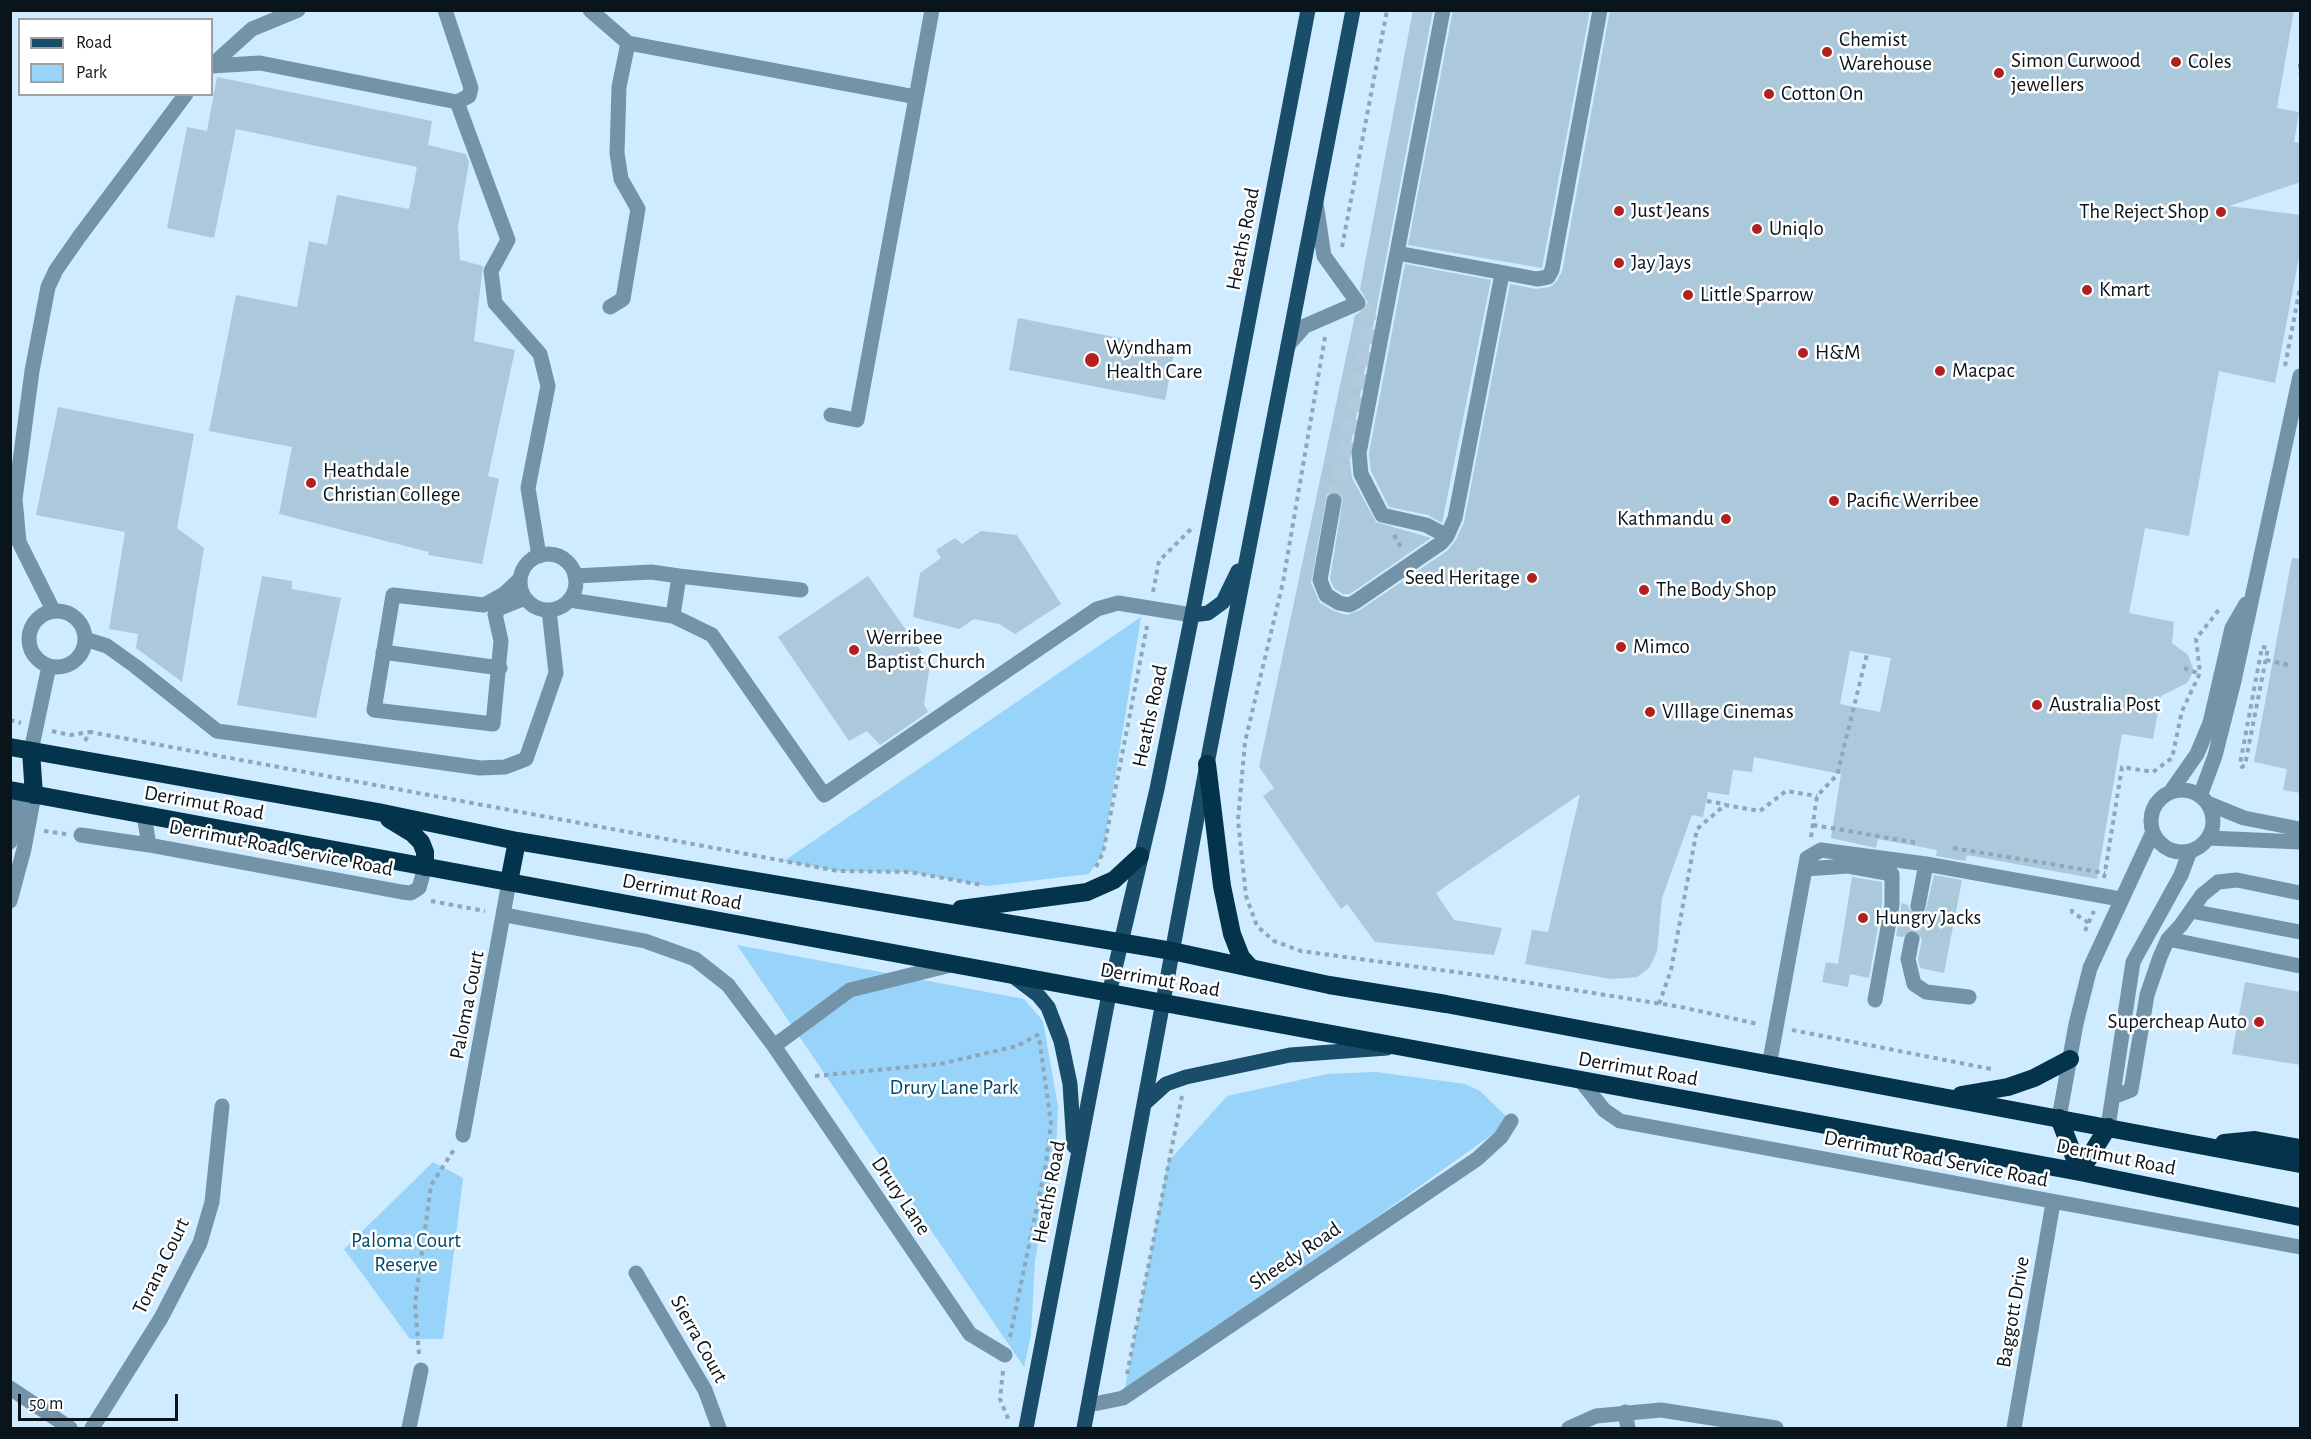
<!DOCTYPE html>
<html>
<head>
<meta charset="utf-8">
<style>
	body { margin:0 }
	#map { position:relative; width:2311px; height:1439px; overflow:hidden; background:#ceebff; font-family:"Alegreya Sans",sans-serif }
	canvas { display:block }
	.frame { position:absolute; inset:0; border:12px solid #0a141b; pointer-events:none }
	.legend { position:absolute; left:18px; top:18px; width:195px; height:78px; box-sizing:border-box; background:#fff; border:2px solid #9da1a4; margin:0; padding:8px 10px; list-style:none; font-size:18px; color:#0a141b }
	.legend li { display:flex; align-items:center; gap:12px; height:30px }
	.legend b { width:30px; border:2px solid #9da1a4 }
	.scale { position:absolute; left:18px; top:1394px; width:160px; height:27px; box-sizing:border-box; border:3px solid #0a141b; border-top:0; padding-left:8px; font-size:18px; line-height:21px; white-space:nowrap; color:#0a141b; -webkit-text-stroke:4px #fff; paint-order:stroke }
</style>
</head>
<body>
<div id="map">
<canvas width="2311" height="1439"></canvas>
<div class="frame"></div>
<ul class="legend">
<li><b style="height:8px;background:#194d6a"></b>Road</li>
<li><b style="height:16px;background:#98d3f9"></b>Park</li>
</ul>
<div class="scale">50 m</div>
</div>
<script>
const ctx = document.querySelector('canvas').getContext('2d');
ctx.lineJoin = 'round';
function fillPath(path, color) { ctx.fillStyle = color; ctx.fill(path, 'evenodd'); }
const shape = rows => new Path2D(rows.map(r => 'M' + r).join(''));
function trace(path, color, width, dash) { ctx.strokeStyle = color; ctx.lineWidth = width; ctx.lineCap = dash ? 'butt' : 'round'; ctx.setLineDash(dash || []); ctx.stroke(path); }
function write(font, color, halo, rows, align = 'center') {
  ctx.font = font + ' "Alegreya Sans",sans-serif'; ctx.lineWidth = 5; ctx.setLineDash([]); ctx.textBaseline = 'middle'; ctx.strokeStyle = halo; ctx.fillStyle = color; for (const [text, x, y, turn = 0] of rows) {
    ctx.save(); ctx.translate(x, y); ctx.rotate((+turn || 0) * Math.PI / 180); ctx.textAlign = isNaN(turn) ? turn : align; if (halo) ctx.strokeText(text, 0, 0); ctx.fillText(text, 0, 0); ctx.restore();
  }
}
const green = shape([
	[1141,617,1103,853,1089,874,988,886,910,872,838,871,784,861],
	[737,945,1024,999,1043,1021,1058,1106,1056,1150,1035,1260,1031,1335,1024,1367],
	[1376,1072,1465,1084,1480,1091,1511,1121,1123,1398,1168,1162,1227,1096,1327,1074],
	[433,1162,463,1178,443,1339,410,1339,344,1249]
]);
const building = shape([
	[1413,10,1433,10,1349,454,1352,478,1376,522,1431,538,1350,594,1343,594,1334,588,1330,579,1343,498,1336,492,1327,494,1311,583,1320,603,1334,611,1347,615,1360,610,1447,551,1456,540,1464,522,1510,284,1536,289,1550,287,1556,282,1562,272,1610,10,2294,10,2277,108,2299,112,2294,142,2301,143,2301,182,2229,206,2301,215,2301,247,2275,383,2219,371,2189,536,2145,528,2129,613,2174,622,2172,643,2188,655,2194,671,2187,683,2161,696,2153,739,2122,734,2097,879,1967,855,1965,861,1936,856,1937,850,1878,839,1876,848,1831,838,1841,774,1754,757,1752,772,1733,770,1729,795,1708,792,1703,817,1692,815,1662,898,1657,952,1649,968,1637,977,1611,979,1525,964,1532,930,1548,932,1580,794,1436,893,1454,920,1502,928,1494,955,1375,942,1347,904,1341,909,1263,796,1274,788,1259,767,1355,315,1366,309,1368,303,1360,289],
	[1850,651,1891,658,1880,712,1840,704],
	[1453,10,1590,10,1542,268,1408,245],
	[217,77,432,121,428,145,466,154,469,162,458,227,460,260,483,266,474,341,515,350,488,476,499,479,482,564,428,555,429,552,279,514,292,447,209,431,236,295,297,307,309,241,327,245,337,195,409,209,417,167,236,129,214,238,167,228,187,127,207,131],
	[1405,264,1491,280,1442,523,1428,515,1389,507,1371,471,1369,453],
	[1018,318,1175,349,1165,400,1009,370],
	[58,407,194,434,177,528,204,548,182,682,136,648,138,634,109,629,125,532,36,515],
	[981,531,1017,535,1061,604,1015,634,999,624,974,619,959,629,913,617,920,573,941,558,936,550,955,538,962,544],
	[2292,558,2301,559,2301,793,2283,790,2287,769,2254,762],
	[262,576,292,581,292,589,341,598,316,718,237,705],
	[868,576,930,664,924,704,928,712,880,745,867,731,849,741,778,637],
	[1934,875,1962,880,1944,973,1920,968,1918,959,1922,940,1918,931,1909,930,1903,937,1896,936,1902,903,1908,905,1909,910,1916,915,1925,913],
	[1852,877,1882,882,1882,904,1869,978,1850,974,1848,987,1822,982,1826,962,1838,964],
	[2245,982,2301,992,2301,1065,2232,1054]
]);
const minorTunnel = shape([
	[1334,501,1370,324,1367,310,1358,303],
	[1912,939,1918,906]
]);
const path = shape([
	[2300,64,2300,74],
	[1342,247,1387,10],
	[1325,337,1283,582,1245,742,1238,820,1246,896,1257,926,1274,941,1301,951,1499,978,1681,1007,1758,1024],
	[2285,366,2300,288],
	[1394,535,1402,549],
	[1153,592,1159,561,1191,529],
	[2262,647,2268,648,2245,765,2242,767,2240,764,2262,647],
	[2266,660,2292,666],
	[2184,668,2200,674],
	[10,720,21,723],
	[52,731,70,735,90,732],
	[85,741,90,732,838,871,910,872,982,885],
	[1707,801,1725,804],
	[1813,825,1918,843],
	[44,831,66,834],
	[1811,837,1817,796,1837,775,1867,654],
	[1953,848,2105,873],
	[1096,867,1103,853,1147,626],
	[2104,878,2122,767,2153,772,2172,758,2182,711,2200,673,2196,639,2221,607],
	[431,901,485,911],
	[2072,909,2072,912,2089,923],
	[2085,931,2094,911],
	[1659,1004,1671,970,1697,829,1725,805,1760,811,1786,791,1817,796],
	[1792,1030,1991,1069],
	[815,1076,940,1064,1017,1046,1041,1033],
	[1010,1337,1046,1163,1051,1123,1039,1037],
	[419,1354,415,1304,431,1185,455,1148],
	[1003,1371,1000,1399,1009,1421],
	[1127,1374,1182,1096]
]);
const minor = shape([
	[590,10,628,43,916,97],
	[1443,10,1359,453,1361,474,1382,515,1426,525,1447,536],
	[212,65,252,29,298,10],
	[212,66,260,63,457,102,469,96,471,88,445,10],
	[457,102,508,240,491,271,495,303,540,354,548,386,528,488,539,556],
	[1397,253,1537,279,1548,277,1552,270,1600,10],
	[610,307,623,299,638,209,621,179,617,153,619,87,628,43],
	[1288,345,1305,326,1358,303,1324,256,1316,203],
	[831,415,857,420,932,10],
	[1334,501,1320,580,1326,595,1339,603,1349,605,1355,602,1441,543,1447,536,1455,518,1502,274],
	'520 582a28 28 0 1 1 56 0a28 28 0 1 1-56 0Z',
	[575,576,651,572,679,576,673,616],
	[679,576,801,590],
	[520,579,504,594,484,605,393,595,374,710,493,724,501,641,495,614,500,608,525,598],
	[570,600,673,616,712,635,824,795,1097,609,1118,603,1192,615],
	[53,610,19,542,15,499,32,371,48,287,56,270,79,237,186,94],
	'29 639a28 28 0 1 1 56 0a28 28 0 1 1-56 0Z',
	[85,639,107,646,135,666,217,731,480,768,505,767,526,759,556,673,549,610],
	[383,652,500,668],
	[31,751,49,666],
	'2151 821a31 31 0 1 1 62 0a31 31 0 1 1-62 0Z',
	[2171,791,2197,754,2210,723,2232,628,2246,604],
	[2200,796,2215,756,2234,681,2300,376],
	[2207,803,2244,818,2300,829],
	[144,815,149,845,402,892,411,893,419,888,425,867],
	[81,835,149,845],
	[2209,838,2300,842],
	[10,842,20,792],
	[1805,869,1848,866,1892,874,1892,905,1875,1000],
	[10,901,24,849,34,795],
	[1918,906,1926,864],
	[2191,911,2300,932],
	[505,915,645,941,695,959,728,985,774,1046,970,1334,1005,1355],
	[1912,939,1908,959,1914,984,1926,992,1969,997],
	[2168,939,2300,966],
	[774,1046,850,990,951,965],
	[1769,1066,1807,858,1821,850,1926,864,2120,899],
	[1581,1081,1604,1110,1620,1121,2300,1247],
	[2113,1097,2131,1090,2147,995,2160,957,2168,939,2181,925,2202,895,2218,882,2237,880,2300,893],
	[2059,1118,2076,1024,2090,968,2153,832],
	[2108,1127,2133,962,2181,875,2190,851],
	[463,1135,509,882],
	[636,1273,705,1390,719,1428],
	[10,1388,70,1428],
	[1089,1405,1123,1398,1477,1159,1501,1137,1511,1121],
	[1625,1412,1628,1428],
	[92,1428,161,1318,200,1243,212,1202,222,1106],
	[409,1428,421,1370],
	[1569,1428,1596,1416,1661,1410,1776,1428],
	[2014,1428,2053,1203]
]);
const major = shape([
	[1192,615,1208,613,1223,602,1238,571],
	[1013,976,1038,995,1048,1007,1061,1041,1070,1084,1074,1146],
	[1144,1104,1166,1084,1186,1077,1290,1055,1387,1048],
	[1026,1428,1109,994,1157,789,1192,615,1308,10],
	[1084,1428,1207,764,1353,10]
]);
const highway = shape([
	[10,747,378,812,517,841,1172,951,1329,985,1446,1004,2300,1164],
	[31,751,34,795],
	[1207,764,1222,886,1232,934,1241,957,1250,967],
	[10,790,2080,1172,2300,1217],
	[389,819,412,833,421,842,425,852,425,867],
	[509,882,517,841],
	[961,909,1087,892,1114,880,1140,856],
	[1961,1095,2008,1087,2034,1078,2070,1059],
	[2059,1118,2080,1172],
	[2224,1143,2255,1140,2300,1148],
	[2080,1172,2108,1127]
]);
const markers = [
	[1827,52,6,"#b22120"],
	[2176,62,6,"#b22120"],
	[1999,73,6,"#b22120"],
	[1769,94,6,"#b22120"],
	[1619,211,6,"#b22120"],
	[2221,212,6,"#b22120"],
	[1757,229,6,"#b22120"],
	[1619,263,6,"#b22120"],
	[2087,290,6,"#b22120"],
	[1688,295,6,"#b22120"],
	[1803,353,6,"#b22120"],
	[1092,360,8,"#b22120"],
	[1940,371,6,"#b22120"],
	[311,483,6,"#b22120"],
	[1834,501,6,"#b22120"],
	[1726,519,6,"#b22120"],
	[1532,578,6,"#b22120"],
	[1644,590,6,"#b22120"],
	[1621,647,6,"#b22120"],
	[854,650,6,"#b22120"],
	[2037,705,6,"#b22120"],
	[1650,712,6,"#b22120"],
	[1863,918,6,"#b22120"],
	[2259,1022,6,"#b22120"]
];
const poiNames = [
	["Chemist",1839,40],
	["Warehouse",1839,64],
	["Simon Curwood",2011,61],
	["jewellers",2011,85],
	["Coles",2188,62],
	["Cotton On",1781,94],
	["Just Jeans",1631,211],
	["The Reject Shop",2209,212,"right"],
	["Uniqlo",1769,229],
	["Jay Jays",1631,263],
	["Kmart",2099,290],
	["Little Sparrow",1700,295],
	["Wyndham",1106,348],
	["Health Care",1106,372],
	["H&M",1815,353],
	["Macpac",1952,371],
	["Heathdale",323,471],
	["Christian College",323,495],
	["Pacific Werribee",1846,501],
	["Kathmandu",1714,519,"right"],
	["Seed Heritage",1520,578,"right"],
	["The Body Shop",1656,590],
	["Werribee",866,638],
	["Baptist Church",866,662],
	["Mimco",1633,647],
	["Australia Post",2049,705],
	["VIllage Cinemas",1662,712],
	["Hungry Jacks",1875,918],
	["Supercheap Auto",2247,1022,"right"]
];
const streetNames = [
	["Heaths Road",1243,239,-79],
	["Heaths Road",1150,716,-78],
	["Derrimut Road",204,803,10],
	["Derrimut Road Service Road",281,848,11],
	["Derrimut Road",682,892,11],
	["Derrimut Road",1160,980,10],
	["Paloma Court",467,1005,-79],
	["Derrimut Road",1638,1069,10],
	["Derrimut Road",2116,1157,11],
	["Derrimut Road Service Road",1936,1159,11],
	["Heaths Road",1049,1192,-79],
	["Drury Lane",901,1196,56],
	["Sheedy Road",1295,1256,-34],
	["Torana Court",161,1266,-64],
	["Baggott Drive",2013,1312,-80],
	["Sierra Court",699,1339,61]
];
const parkNames = [
	["Drury Lane Park",954,1088],
	["Paloma Court",406,1241],
	["Reserve",406,1265]
];
fillPath(green, '#98d3f9');
fillPath(building, '#acc8db');
trace(minorTunnel, '#b1cbdd', 15, [15, 8]);
trace(path, '#8fa6b6', 4, [4.5, 4.5]);
trace(minor, '#7393a9', 15);
trace(major, '#194d6a', 15);
trace(highway, '#04334c', 18);
for (const [x, y, r, color] of markers) { const dot = new Path2D(); dot.arc(x, y, r, 0, 2 * Math.PI); ctx.fillStyle = color; ctx.fill(dot); trace(dot, '#fff', 2); }
write('21px', '#0a141b', '#fff', poiNames, 'left');
write('21px', '#0a141b', '#fff', streetNames);
write('21px', '#034869', '#fff', parkNames);
</script>
</body>
</html>
